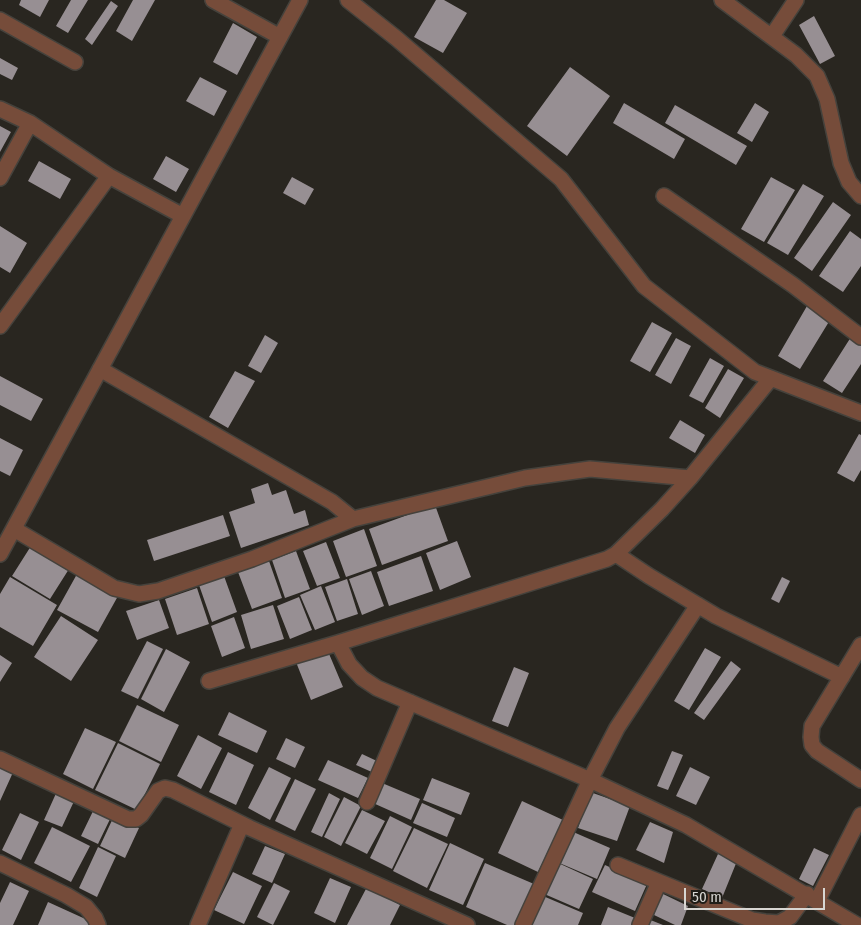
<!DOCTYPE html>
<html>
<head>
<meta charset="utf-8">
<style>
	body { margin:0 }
	#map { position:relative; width:861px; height:925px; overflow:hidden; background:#292620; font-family:"Fira Sans Condensed",sans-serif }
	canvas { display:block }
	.scale { position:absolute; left:684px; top:888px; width:141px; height:22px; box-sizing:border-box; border:2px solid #d8d6d2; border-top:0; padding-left:6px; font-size:15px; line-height:18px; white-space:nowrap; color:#d8d6d2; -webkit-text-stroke:4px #201d17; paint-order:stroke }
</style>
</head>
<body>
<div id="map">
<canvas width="861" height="925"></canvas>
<div class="scale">50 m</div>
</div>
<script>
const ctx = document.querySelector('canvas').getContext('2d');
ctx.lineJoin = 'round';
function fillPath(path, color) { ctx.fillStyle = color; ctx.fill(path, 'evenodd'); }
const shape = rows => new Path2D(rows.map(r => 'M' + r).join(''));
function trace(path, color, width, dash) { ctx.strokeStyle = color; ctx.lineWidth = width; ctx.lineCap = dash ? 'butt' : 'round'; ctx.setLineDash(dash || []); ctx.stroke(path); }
const building = shape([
	[21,0,49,0,40,17,19,5],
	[71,0,88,0,68,33,56,26],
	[133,0,155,0,132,41,116,31],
	[436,0,444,0,467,13,443,53,414,37],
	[111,1,118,6,92,45,85,39],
	[814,16,835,56,820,64,799,25],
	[233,23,257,37,237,75,213,62],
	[0,58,18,68,12,80,0,74],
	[570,67,610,96,567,156,527,126],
	[200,77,227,91,214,116,186,101],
	[624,103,685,139,674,159,613,123],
	[755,103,769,112,752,142,737,133],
	[675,105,747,146,736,165,665,123],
	[0,126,11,132,0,152],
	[166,156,189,169,176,192,153,179],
	[39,161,71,179,60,199,28,181],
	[292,177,314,189,305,205,283,193],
	[771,177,795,190,764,242,741,229],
	[803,184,824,196,788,255,767,243],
	[833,202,851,215,812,271,794,258],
	[0,226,27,243,10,273,0,267],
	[850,231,861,239,861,266,843,292,819,276],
	[807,306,830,320,800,369,778,356],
	[652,322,672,333,650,372,630,361],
	[265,335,278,343,261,373,248,366],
	[851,337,861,343,861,364,842,393,823,381],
	[676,338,691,346,671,384,655,375],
	[710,358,724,366,703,403,689,396],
	[728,369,744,378,720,418,705,408],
	[235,371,255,381,228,428,209,417],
	[0,376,43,399,31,421,0,405],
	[680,420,705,435,695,453,669,438],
	[859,434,861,435,861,470,854,482,837,473],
	[0,438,23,450,10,476,0,471],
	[268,483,272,495,286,490,294,514,305,510,309,525,241,548,229,512,255,503,251,489],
	[435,505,448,541,382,565,369,529],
	[223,515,230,536,154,561,147,540],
	[364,529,377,566,346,577,333,541],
	[457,541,471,577,440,590,426,553],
	[326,542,340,578,317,586,303,551],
	[31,546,69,569,50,599,12,576],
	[296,551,310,589,285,598,272,560],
	[421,556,433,591,389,606,377,572],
	[269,561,282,598,252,609,238,572],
	[371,571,384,606,362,615,349,579],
	[77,574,118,596,98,632,57,610],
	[224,576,237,612,212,622,199,585],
	[10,577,57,605,33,646,0,627,0,594],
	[782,577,790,581,779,603,771,599],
	[347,579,358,614,337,621,325,587],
	[321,586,335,622,315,630,300,595],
	[197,588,209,624,177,635,165,599],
	[299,597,312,630,290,639,277,606],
	[159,600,169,628,137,640,126,611],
	[273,605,284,639,251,649,241,615],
	[61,616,98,640,71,681,34,657],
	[234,617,245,648,222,657,211,626],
	[147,641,163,649,138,699,121,691],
	[705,648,721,657,689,710,674,701],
	[166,649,190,662,164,712,141,699],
	[327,649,343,687,311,700,296,662],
	[0,655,12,663,0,682],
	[731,661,741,669,704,720,694,713],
	[514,667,529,673,508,727,492,721],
	[137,705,179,725,161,762,119,741],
	[229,712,267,731,257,753,218,735],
	[85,728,116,742,93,789,63,774],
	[198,735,222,748,201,789,177,776],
	[286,738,305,747,295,768,276,759],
	[118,743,160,764,137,810,95,790],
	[672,751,683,755,668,790,657,786],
	[228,752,254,765,236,805,209,792],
	[362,754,379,762,374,773,356,765],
	[328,760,368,778,358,798,318,780],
	[0,762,15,768,0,801],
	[269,767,291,778,270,820,248,808],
	[690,767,710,777,696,805,676,796],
	[432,778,470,793,461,815,423,800],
	[295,779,316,789,295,831,275,821],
	[382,783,420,799,411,820,373,803],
	[58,789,76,797,62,827,44,820],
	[590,792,630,806,617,841,578,828],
	[329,793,340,799,322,837,311,832],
	[344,797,361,806,341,846,324,837],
	[522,801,563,820,538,872,498,853],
	[422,803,455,818,447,837,413,823],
	[95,807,112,815,98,844,81,836],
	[362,810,385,821,367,854,345,843],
	[20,813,39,822,21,860,2,850],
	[114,816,139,828,125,858,100,846],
	[390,816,412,827,392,869,370,858],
	[650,822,673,832,664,863,636,850],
	[52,827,90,846,71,882,34,863],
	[414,828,448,844,427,888,393,871],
	[571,831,610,848,597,879,557,862],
	[450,843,484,859,463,905,429,890],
	[265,846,285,854,272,883,252,874],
	[98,847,116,856,97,897,79,888],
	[814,848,829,855,813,886,799,879],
	[718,854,737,861,722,898,702,889],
	[556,862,593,879,579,909,542,893],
	[485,863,534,884,516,925,507,925,466,907],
	[605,865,647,884,635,911,592,892],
	[233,872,262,886,244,924,214,910],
	[330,878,351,887,335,923,314,913],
	[10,882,29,891,13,925,0,925,0,903],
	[274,883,290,891,273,925,257,917],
	[367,887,400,905,390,925,347,925],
	[661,893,688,906,681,925,675,925,654,915],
	[543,896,583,913,578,925,531,925],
	[48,902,92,922,91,925,38,925],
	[608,907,635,918,632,925,601,925],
	[648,919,663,925,646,925]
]);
const minor = shape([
	[213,0,280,37],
	[348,0,396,38,561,179,644,286,755,372,861,413],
	[722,0,796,55,817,76,827,99,841,163,849,182,861,196],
	[0,20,75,62],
	[772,36,796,0],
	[0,109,30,123,109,176,183,216],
	[0,178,30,123],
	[664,196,793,285,861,337],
	[0,326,109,176],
	[100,369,332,502,353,519],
	[14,529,114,588,139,594,158,591,252,559,353,519,525,478,590,469,690,478],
	[0,554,300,0],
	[616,554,649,576,716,616,842,677],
	[338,643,349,664,362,678,377,688,590,780,686,825,857,925],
	[861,645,812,726,811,737,812,745,817,751,861,780],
	[209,681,338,643,607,559,616,554,662,509,690,478,771,378],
	[0,759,128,819,136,819,141,815,158,791,165,788,173,790,250,828,467,925],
	[367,802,410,702],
	[0,863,66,895,86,907,95,918,98,925],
	[618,865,752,920,765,922,779,923,790,917,807,894],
	[817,901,861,815],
	[198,925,242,824],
	[523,925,590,780,617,728,698,605],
	[640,925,659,882]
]);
fillPath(building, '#978f93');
trace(minor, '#45423c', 18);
trace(minor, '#764c3a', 15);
</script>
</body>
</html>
